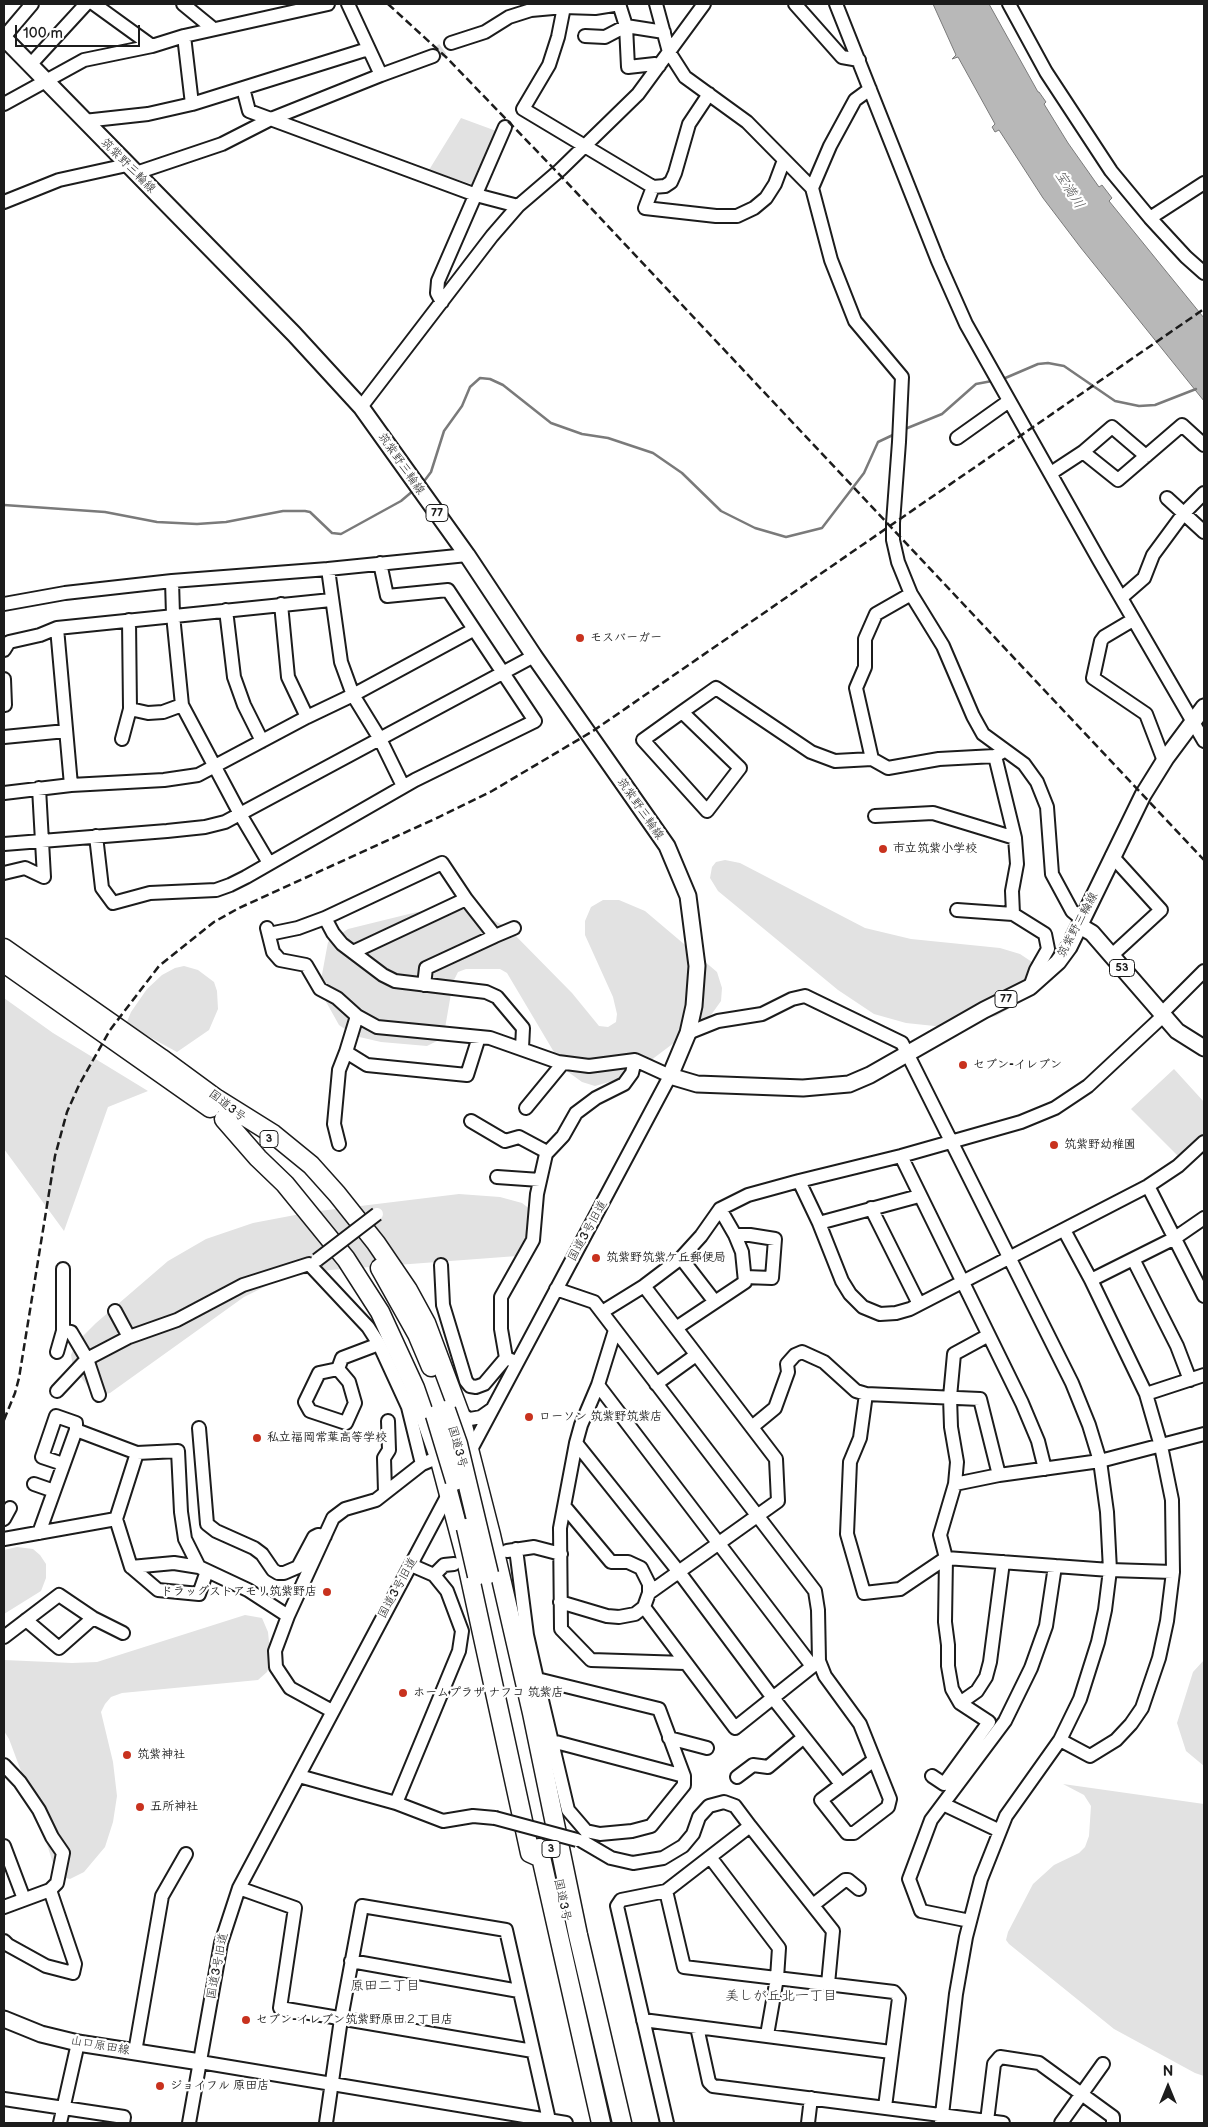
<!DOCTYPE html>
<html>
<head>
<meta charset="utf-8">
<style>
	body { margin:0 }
	#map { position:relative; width:1208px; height:2127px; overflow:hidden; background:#fff; font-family:"Balsamiq Sans",sans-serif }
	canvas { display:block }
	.frame { position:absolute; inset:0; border:5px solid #1c1c1c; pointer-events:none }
	.north { position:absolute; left:1143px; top:2062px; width:50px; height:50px; -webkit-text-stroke:4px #fff; paint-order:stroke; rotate:0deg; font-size:14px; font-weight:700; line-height:20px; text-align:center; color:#1c1c1c }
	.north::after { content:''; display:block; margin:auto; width:18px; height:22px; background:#1c1c1c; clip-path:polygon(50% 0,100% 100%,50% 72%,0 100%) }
	.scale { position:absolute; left:15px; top:25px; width:125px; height:22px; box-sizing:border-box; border:2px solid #1c1c1c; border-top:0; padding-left:6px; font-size:15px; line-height:18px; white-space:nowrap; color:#1c1c1c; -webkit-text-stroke:4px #fff; paint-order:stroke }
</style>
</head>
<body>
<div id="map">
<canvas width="1208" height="2127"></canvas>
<div class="frame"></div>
<div class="north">N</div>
<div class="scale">100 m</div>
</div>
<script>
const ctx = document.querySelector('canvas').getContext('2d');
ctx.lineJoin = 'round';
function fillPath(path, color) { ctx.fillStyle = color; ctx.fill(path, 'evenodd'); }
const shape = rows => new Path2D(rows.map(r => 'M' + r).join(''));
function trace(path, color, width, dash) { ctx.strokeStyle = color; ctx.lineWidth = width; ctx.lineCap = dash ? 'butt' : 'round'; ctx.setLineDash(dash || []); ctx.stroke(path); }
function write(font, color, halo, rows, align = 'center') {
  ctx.font = font + ' "Balsamiq Sans","Klee One",sans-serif'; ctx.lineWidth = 4.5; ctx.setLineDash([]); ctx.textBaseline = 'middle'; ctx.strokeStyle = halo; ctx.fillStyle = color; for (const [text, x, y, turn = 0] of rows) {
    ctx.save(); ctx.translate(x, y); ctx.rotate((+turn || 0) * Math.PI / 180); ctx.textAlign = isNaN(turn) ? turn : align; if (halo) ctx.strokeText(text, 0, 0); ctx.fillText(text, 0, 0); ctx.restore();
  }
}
const green = shape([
	[461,118,499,132,474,185,429,170],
	[725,860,740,863,865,928,911,939,1000,948,1020,954,1032,962,1036,974,1035,985,1028,998,996,1016,944,1027,906,1023,874,1014,838,990,718,891,710,878,712,867,716,862],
	[603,900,619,900,645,911,717,972,722,988,721,1001,711,1015,630,1076,595,1086,582,1082,564,1069,507,973,500,969,466,969,458,972,453,982,444,1034,439,1040,427,1046,381,1042,355,1036,339,1025,325,1000,321,980,328,942,348,929,417,912,464,908,480,913,508,928,572,993,599,1026,608,1027,616,1022,617,1014,613,997,585,935,585,921,591,907],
	[184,966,198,970,214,982,217,991,218,1009,209,1030,177,1052,126,1024,131,1012,147,989,162,975,175,968],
	[4,998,53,1033,148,1091,108,1107,64,1231,4,1149],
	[1174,1069,1204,1102,1204,1136,1180,1158,1131,1109],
	[459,1194,500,1197,522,1203,535,1213,530,1251,517,1256,330,1270,280,1279,244,1297,110,1393,102,1395,93,1393,73,1367,71,1355,76,1343,96,1323,168,1261,206,1239,253,1223,311,1212],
	[17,1547,33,1549,40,1555,46,1564,46,1578,41,1591,4,1614,4,1550],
	[245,1615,262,1618,268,1632,271,1662,267,1672,258,1680,122,1693,111,1697,105,1704,101,1712,113,1762,117,1796,113,1822,105,1847,84,1872,70,1879,57,1876,39,1819,9,1739,4,1731,4,1660,72,1663,97,1662],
	[1204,1660,1204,1766,1186,1751,1177,1723,1193,1672],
	[1063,1784,1204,1804,1204,2076,1195,2073,1114,2029,1009,1944,1006,1940,1008,1932,1033,1884,1054,1865,1079,1853,1085,1847,1089,1836,1091,1806,1084,1795]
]);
const water = shape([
	[933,4,989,4,1038,92,1039,92,1046,102,1044,104,1068,143,1099,187,1102,185,1112,198,1109,201,1204,318,1204,401,1081,248,1043,198,999,130,995,132,992,127,995,124,958,57,952,59,956,55,933,4]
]);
const stream = shape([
	[1003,379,1038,364,1048,363,1064,366,1115,401,1139,406,1155,405,1196,389],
	[905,429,942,414,976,384,992,381],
	[422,484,431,472,444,431,462,406,470,387,480,378,490,379,503,385,551,423,582,434,608,438,653,453,682,473,721,511,755,528,786,537,822,528,864,473,878,442,895,434],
	[4,505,105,512,157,522,197,524,226,522,283,511,305,511,310,512,332,533,341,534,401,501,414,490]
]);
const minorTunnel = shape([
	[433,56,451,43]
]);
const minor = shape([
	[94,4,152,46],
	[183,4,211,27],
	[348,4,381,75],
	[619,4,626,26,628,67,655,64,659,66],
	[656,4,669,52,685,77,747,122,812,188,831,260,855,321,902,377,899,442,893,523,893,540,898,562,911,594,943,646,973,716,983,734,1024,764,1037,782,1047,807,1052,874,1072,911,1083,920],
	[795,4,842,57,859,60],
	[836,4,938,261,966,324,1099,560,1204,741],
	[1009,4,1046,72,1111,171,1150,218,1186,257,1204,273],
	[564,7,558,37,549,65,523,109,653,187,665,186,671,182,675,173,689,124,709,94],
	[184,36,192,104],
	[585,36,605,37,626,26,664,32],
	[4,37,32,4],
	[451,43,485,32,509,17,531,10,564,7,595,8,620,4],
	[30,65,86,4],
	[243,88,249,111,476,195,518,206],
	[4,104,84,60,152,46,184,36,328,4],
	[84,121,148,114,192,104,368,49],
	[136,173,222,144,271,119,381,75,433,56],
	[653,187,645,208,716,216,737,216,754,208,766,198,775,184,784,160],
	[812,188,830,146,855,100,870,89],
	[4,202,59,180,127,165],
	[1150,218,1204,183],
	[442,302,437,293,438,281,505,127],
	[361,407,492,236,518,206,560,170,638,94,704,4],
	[957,438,1009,401],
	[1083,452,1118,480,1182,425,1204,445],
	[1051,473,1083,452,1112,427,1146,456],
	[1167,498,1204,532],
	[328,569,341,662,353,695,380,739,403,786],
	[172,581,173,615,182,705,240,814,269,863],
	[1121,598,1144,578,1153,555,1184,513,1204,493],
	[4,604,65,593,172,581,328,569,467,555],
	[281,604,288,677,307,717],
	[226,610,234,677,244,705,262,741],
	[1131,621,1104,637,1101,641,1093,678,1146,714,1164,761],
	[57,628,71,785],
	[4,650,9,642,40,635,57,628,331,600],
	[4,679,5,705,4,705],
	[130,709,148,713,163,712,182,705],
	[682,712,740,768,707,811,643,740,682,712,716,688,811,752,835,761,872,759,888,768,939,759,995,756,1004,751],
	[4,737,66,731],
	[122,739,130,709,129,620],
	[995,756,1015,838,1017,864,1012,891,1013,914],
	[872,759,856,688,865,667,865,639,876,614,911,594],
	[4,793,71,785,164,780,198,775,307,717,353,695,473,630],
	[875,816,933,813,1015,838],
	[96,836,102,888,113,903,150,893,216,890,230,885,246,877,415,780,535,721,448,590,387,596,380,563],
	[4,844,167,831,205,827,225,822,534,656],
	[4,873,25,868,44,877,39,788],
	[957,910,1013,914,1045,934,1048,949,1036,970,1030,987],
	[267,928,273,952,280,960,306,965,320,989,337,998,357,1016,377,1027,490,1038,558,1062,589,1066,635,1060,670,1076,468,1455],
	[269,934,298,928,325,918],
	[495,936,514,928],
	[353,952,466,899,442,863,325,918,333,933,342,944,383,975,395,981,486,992,497,997,523,1028,522,1048],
	[1111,956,1161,910,1112,856],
	[424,985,426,968,495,936,466,899],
	[1161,1014,1204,971],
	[357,1016,346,1052,367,1065,467,1075,479,1037],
	[688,1033,718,1021,762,1014,792,999,805,996,902,1043,1072,1383,1089,1425,1100,1461,1107,1512,1110,1570,1105,1610,1098,1642,1080,1699,1060,1740,1006,1816,981,1879,966,1937,956,1994,941,2123],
	[526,1108,563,1063],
	[471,1121,505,1141,519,1137,547,1152],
	[339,1144,334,1124,339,1070,346,1052],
	[901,1156,1022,1403,1038,1441,1045,1469],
	[497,1177,540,1180],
	[799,1181,819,1223,842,1281,850,1294,863,1307,880,1314,896,1313,910,1309,1148,1186,1178,1166,1204,1142],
	[1148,1186,1204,1296],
	[871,1208,919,1304],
	[819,1223,919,1196],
	[735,1235,750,1235,775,1239,772,1278,745,1277],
	[681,1258,715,1302],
	[1133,1259,1177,1346,1190,1380],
	[441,1265,443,1305,466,1381,470,1386,476,1387,484,1384,506,1358],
	[1091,1280,1175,1238,1204,1218],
	[644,1286,776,1459,778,1501,649,1593],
	[556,1289,594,1302,815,1591,818,1610,819,1661,825,1676,860,1724,890,1799,888,1807,854,1833,847,1833,821,1800,874,1760],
	[115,1311,129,1337,177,1320,243,1285,309,1264,368,1327,379,1344],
	[602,1312,644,1286,681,1258,701,1236,720,1209,748,1195,799,1181,901,1156,1021,1122,1055,1108,1088,1086,1163,1016],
	[676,1328,745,1282,742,1252,735,1235,720,1209],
	[615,1330,598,1385,581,1425,576,1443,560,1528,561,1629,591,1660,685,1663],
	[63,1331,63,1269],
	[57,1352,63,1331,71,1332,87,1359,57,1391],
	[516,1362,506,1358,501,1329,501,1297,533,1240,537,1194,546,1154,563,1136,576,1113,596,1098,624,1084,632,1073,635,1060],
	[338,1369,319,1373,305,1402,310,1411,346,1423,355,1403,349,1382,338,1369,342,1358,379,1344,408,1407,422,1464],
	[656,1384,696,1355],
	[598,1385,812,1666],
	[1146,1394,1204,1375],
	[99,1395,87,1359,129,1337],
	[460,1414,470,1419,481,1417,491,1410],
	[752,1427,775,1408,788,1372,787,1364,795,1355,802,1352,824,1362,856,1391,866,1394],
	[199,1428,207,1524,216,1531,254,1548,262,1554,273,1570,278,1573,284,1573,298,1567,314,1537,318,1535,325,1536],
	[576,1443,679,1572,773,1698,841,1784],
	[63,1464,42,1457,56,1416,76,1423,76,1430],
	[999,1475,980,1399,866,1394,860,1438,850,1462,847,1534,864,1593,900,1589,946,1558,1110,1570,1173,1572,1172,1500,1161,1446,1146,1394,1091,1280,1064,1230],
	[34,1484,54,1491],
	[955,1484,999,1475,1100,1461,1204,1434],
	[385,1492,384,1458,389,1450,388,1421],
	[4,1519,10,1508],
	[116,1519,137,1453],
	[39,1533,76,1430,137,1453,178,1451,181,1512,185,1539,199,1567],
	[4,1539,116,1519,131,1567,174,1563,199,1567,248,1590,288,1616],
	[516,1549,527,1635,537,1679,659,1709,684,1776,684,1785,651,1826,632,1831,600,1834,586,1831,568,1810,537,1679],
	[507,1551,534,1547,561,1554],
	[131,1567,158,1590,199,1594,207,1571],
	[434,1575,444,1565,454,1564],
	[560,1602,607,1616,619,1617,635,1614,644,1607,649,1593,649,1584,641,1568,628,1562,611,1562,565,1507],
	[644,1607,735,1728,819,1661],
	[26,1620,59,1648,93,1618],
	[4,1637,59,1595,93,1618,123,1633],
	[960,1703,977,1691,986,1677,990,1662,1003,1562],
	[332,1711,290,1688,276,1667,275,1651,288,1616,333,1518,345,1509,376,1500,422,1464,439,1457],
	[669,1738,707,1748],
	[1060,1740,1090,1756,1116,1740,1131,1724,1142,1708,1159,1658,1167,1621,1173,1572],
	[552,1741,684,1776],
	[4,1765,20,1782,39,1810,52,1837,63,1853,57,1883,50,1890,4,1907],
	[299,1776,396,1803,443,1821,473,1816,495,1818],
	[932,1776,944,1784,989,1722,960,1703,952,1689,948,1666,948,1645,945,1622,946,1558,940,1535,955,1484,957,1462,951,1427,950,1397,954,1354,987,1336],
	[737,1777,753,1765,768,1767,804,1737],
	[396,1803,459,1651,462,1631,447,1591,434,1575,411,1565],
	[943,1804,1000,1831],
	[582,1841,611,1858,633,1863,663,1858,683,1846,693,1834,699,1817,709,1806,724,1802,735,1806,750,1826],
	[4,1846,24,1899],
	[710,1857,779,1948,777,1978,767,2035],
	[239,1888,295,1908,280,2008,533,2051],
	[666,1891,684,1967,894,1992,899,1998,885,2107],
	[813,1905,845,1880,848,1880,859,1889],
	[970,1921,921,1911,909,1879,931,1820,1005,1721,1031,1668,1046,1626,1055,1566],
	[4,1941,8,1945,46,1966,73,1973,75,1964,50,1890],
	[351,1961,519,1991],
	[643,2020,891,2052],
	[697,2027,709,2082,713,2086,1003,2123],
	[135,2052,162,1896,186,1854],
	[200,2062,566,2123],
	[4,2099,124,2117,123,2123],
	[987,2121,994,2064,1000,2057,1039,2063,1113,2117,1113,2123],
	[60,2123,78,2043],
	[189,2123,221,1943,239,1888,450,1491],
	[326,2123,341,2019,362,1906,506,1930,549,2120],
	[667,2123,617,1906,621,1900,666,1891,750,1826,833,1931,828,1984],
	[808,2123,811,2098],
	[1061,2123,1103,2064]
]);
const major = shape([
	[4,38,294,334,361,407,467,555,534,656,667,846,688,896,697,966,694,1006,688,1033,670,1076,697,1084,803,1088,849,1084,870,1075,984,1010,1030,987,1058,962,1069,947,1143,795,1166,758,1204,707],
	[1080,926,1092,933,1177,1031,1204,1048],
	[4,2019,41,2034,78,2043,200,2062]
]);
const highway = shape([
	[4,948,161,1058,225,1105],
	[4,963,210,1108],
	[217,1099,273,1134,311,1165,337,1194,376,1243,408,1290,426,1323,460,1414,491,1535,532,1713,578,1935,622,2123],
	[224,1119,258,1158,285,1184,346,1259,380,1312,415,1388,439,1457,465,1555,530,1853,541,1858],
	[380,1268,417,1334,431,1367],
	[539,1848,601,2123]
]);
const rail = shape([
	[388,4,447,58,558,173,1204,860],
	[4,1420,15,1393,19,1378,55,1156,67,1112,79,1085,110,1030,159,966,214,922,239,908,439,817,492,791,593,731,1204,309]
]);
const minorBridge = shape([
	[317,1260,377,1214],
	[495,1818,577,1840]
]);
const highwayBridge = shape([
	[446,1410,458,1444,489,1574],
	[435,1415,455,1481],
	[466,1528,477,1576]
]);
const markers = [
	[580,638,5,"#c8321e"],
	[883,849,5,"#c8321e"],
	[963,1065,5,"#c8321e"],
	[1054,1145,5,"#c8321e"],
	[596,1258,5,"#c8321e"],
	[529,1417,5,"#c8321e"],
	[257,1438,5,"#c8321e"],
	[327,1592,5,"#c8321e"],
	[403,1693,5,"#c8321e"],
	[127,1755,5,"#c8321e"],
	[140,1807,5,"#c8321e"],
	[246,2020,5,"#c8321e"],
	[160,2086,5,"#c8321e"]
];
const shields = [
	[437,513,22],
	[1122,968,25],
	[1006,999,22],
	[269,1139,18],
	[551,1849,18]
];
const shieldNames = [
	["77",437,513],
	["53",1122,968],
	["77",1006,999],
	["3",269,1139],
	["3",551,1849]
];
const streetNames = [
	["筑紫野三輪線",128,166,45],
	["筑紫野三輪線",401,464,55],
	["筑紫野三輪線",640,809,55],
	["筑紫野三輪線",1078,925,-62],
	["国道3号",227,1106,38],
	["国道3号旧道",588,1231,-61],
	["国道3号",457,1447,74],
	["国道3号旧道",398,1588,-61],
	["国道3号",562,1900,78],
	["国道3号旧道",218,1966,-79],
	["山口原田線",100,2046,10]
];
const poiNames = [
	["モスバーガー",590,638],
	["市立筑紫小学校",893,849],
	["セブン-イレブン",973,1065],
	["筑紫野幼稚園",1064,1145],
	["筑紫野筑紫ケ丘郵便局",606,1258],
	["ローソン 筑紫野筑紫店",539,1417],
	["私立福岡常葉高等学校",267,1438],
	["ドラッグストアモリ筑紫野店",317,1592,"right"],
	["ホームプラザ ナフコ 筑紫店",413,1693],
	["筑紫神社",137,1755],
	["五所神社",150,1807],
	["セブン-イレブン筑紫野原田２丁目店",256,2020],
	["ジョイフル 原田店",170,2086]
];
const waterNames = [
	["宝満川",1069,190,58]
];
const neighbourhoodNames = [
	["原田二丁目",385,1986],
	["美しが丘北一丁目",781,1996]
];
fillPath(green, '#e2e2e2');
fillPath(water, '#b8b8b8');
trace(water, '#7a7a7a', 1);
trace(stream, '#7a7a7a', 2.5);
trace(minorTunnel, '#ddd', 12, [12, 6]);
trace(minor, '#1c1c1c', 16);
trace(major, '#1c1c1c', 19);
trace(highway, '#1c1c1c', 21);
trace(minor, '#fff', 12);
trace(major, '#fff', 15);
trace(highway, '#fff', 18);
trace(rail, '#1c1c1c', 2.5, [8, 4]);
trace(minorBridge, '#1c1c1c', 16, []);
trace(highwayBridge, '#1c1c1c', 21, []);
trace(minorBridge, '#fff', 12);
trace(highwayBridge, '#fff', 18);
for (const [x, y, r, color] of markers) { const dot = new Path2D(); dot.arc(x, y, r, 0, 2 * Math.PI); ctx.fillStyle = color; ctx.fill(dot); trace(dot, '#fff', 2); }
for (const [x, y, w] of shields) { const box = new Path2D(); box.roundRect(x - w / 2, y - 8.5, w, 17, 4); ctx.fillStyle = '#fff'; ctx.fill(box); trace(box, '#1c1c1c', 1); }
write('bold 11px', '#1c1c1c', null, shieldNames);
write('12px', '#1c1c1c', '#fff', streetNames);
write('bold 12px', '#1c1c1c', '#fff', poiNames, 'left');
write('italic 14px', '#5a5a5a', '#fff', waterNames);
write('14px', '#1c1c1c', '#fff', neighbourhoodNames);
</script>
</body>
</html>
